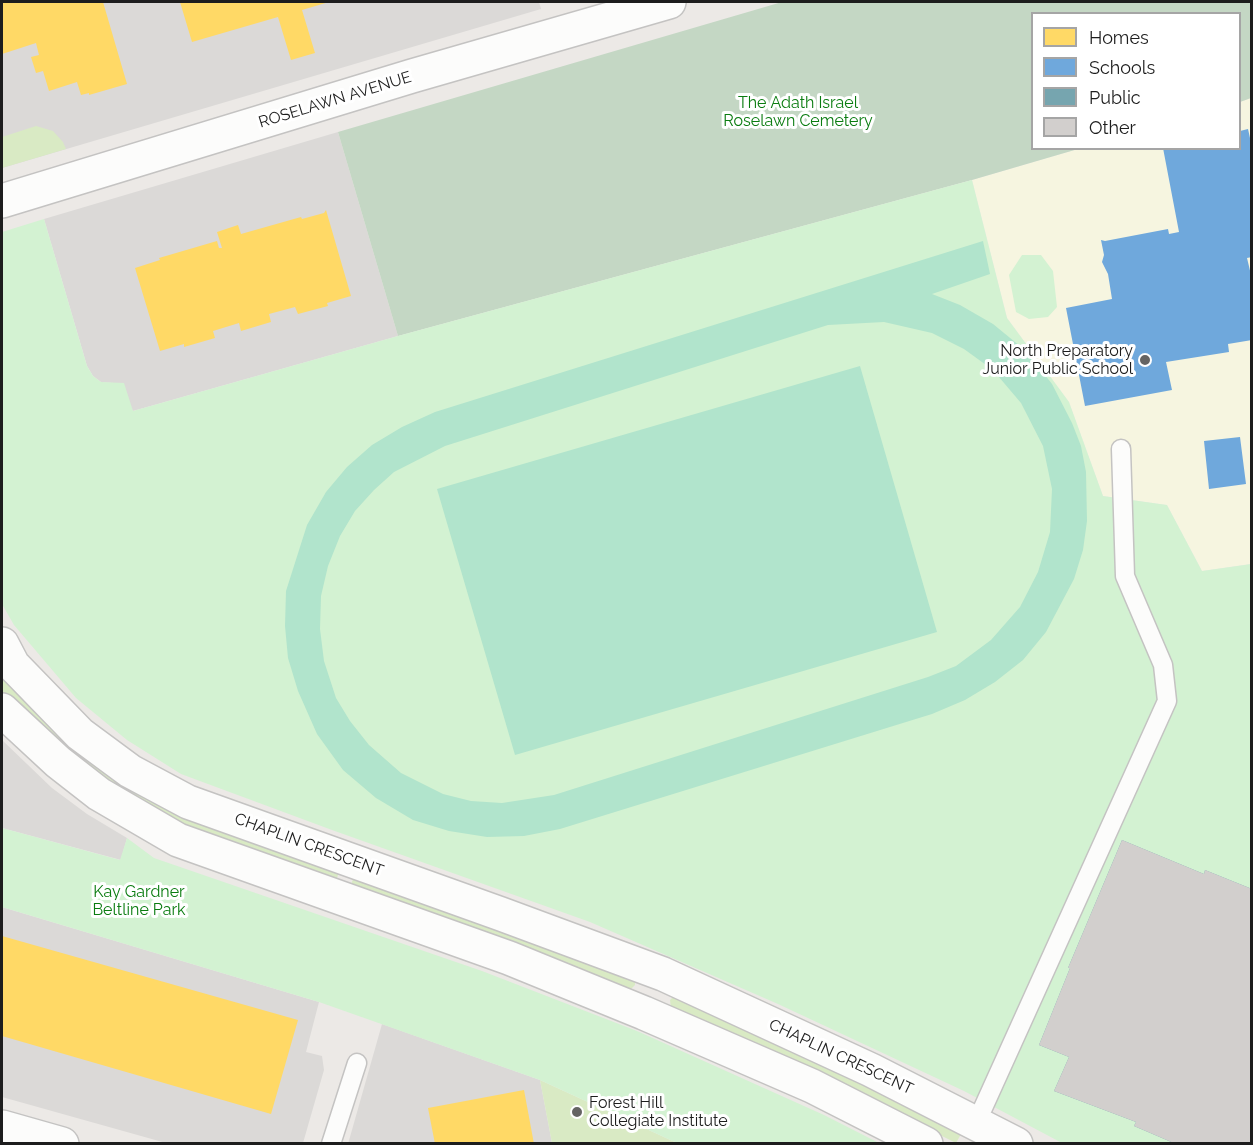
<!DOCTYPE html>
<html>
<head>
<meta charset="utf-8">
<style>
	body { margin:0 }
	#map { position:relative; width:1253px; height:1145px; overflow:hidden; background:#ece9e6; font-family:Raleway,sans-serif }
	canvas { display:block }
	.frame { position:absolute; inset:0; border:3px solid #1d1d1d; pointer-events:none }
	.legend { position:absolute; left:1031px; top:12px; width:210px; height:138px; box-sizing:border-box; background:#fff; border:2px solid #a5a5a5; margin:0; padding:8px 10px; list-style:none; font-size:18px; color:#1d1d1d }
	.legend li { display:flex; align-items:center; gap:12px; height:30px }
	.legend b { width:30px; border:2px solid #a5a5a5 }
</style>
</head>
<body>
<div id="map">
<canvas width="1253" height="1145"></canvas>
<div class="frame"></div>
<ul class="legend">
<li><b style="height:16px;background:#ffd966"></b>Homes</li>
<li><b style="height:16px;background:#6fa8dc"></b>Schools</li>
<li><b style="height:16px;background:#76a5af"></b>Public</li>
<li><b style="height:16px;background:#d2cfcd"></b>Other</li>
</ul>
</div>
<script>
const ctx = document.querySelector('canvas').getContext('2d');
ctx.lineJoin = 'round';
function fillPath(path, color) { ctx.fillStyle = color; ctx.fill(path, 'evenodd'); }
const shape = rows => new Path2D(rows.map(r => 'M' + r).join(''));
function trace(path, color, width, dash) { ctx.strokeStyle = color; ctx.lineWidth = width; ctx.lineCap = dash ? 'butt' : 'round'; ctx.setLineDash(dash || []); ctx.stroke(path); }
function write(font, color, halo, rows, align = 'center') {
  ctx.font = font + ' Raleway,sans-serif'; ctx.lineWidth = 6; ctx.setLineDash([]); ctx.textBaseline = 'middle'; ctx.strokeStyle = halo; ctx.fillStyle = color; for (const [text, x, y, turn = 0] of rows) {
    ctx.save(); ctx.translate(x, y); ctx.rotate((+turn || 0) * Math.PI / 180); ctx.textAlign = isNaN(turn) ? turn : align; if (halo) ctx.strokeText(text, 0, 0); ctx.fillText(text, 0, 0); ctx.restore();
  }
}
const residential = shape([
	[2,2,539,2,541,9,2,168],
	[338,132,398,336,133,411,113,383,101,382,93,376,87,366,44,219],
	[2,740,52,788,87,814,127,838,121,860,2,828],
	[2,907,319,1002,306,1052,322,1056,324,1070,303,1143,166,1143,2,1097],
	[382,1024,540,1080,552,1143,348,1144]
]);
const education = shape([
	[1251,98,1251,564,1202,571,1167,505,1103,496,1069,402,1007,318,972,180,1078,149,1240,148,1240,102]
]);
const grass = shape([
	[36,126,53,131,63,142,66,149,2,168,2,137],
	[2,674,31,700,340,867,336,882,240,850,132,801,38,730,2,691],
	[355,873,635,980,635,985,631,989,626,989,350,888],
	[673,997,965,1127,956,1143,874,1102,671,1008,670,1000],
	[540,1080,677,1143,552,1143]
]);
const cemetery = shape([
	[782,2,1251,2,1251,98,1240,102,1240,14,1032,14,1032,148,1078,149,972,180,398,336,338,132]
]);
const park = shape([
	[972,180,1007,318,1069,402,1103,496,1167,505,1202,571,1251,564,1251,1143,1062,1143,964,1091,778,1004,590,922,332,830,181,774,127,740,76,698,14,625,2,604,2,232,44,219,87,366,93,376,101,382,124,383,133,411,398,336],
	[1022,255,1041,255,1053,271,1057,307,1048,317,1029,319,1016,312,1009,275],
	[2,828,120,860,127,838,154,858,482,971,637,1031,824,1115,879,1143,677,1143,540,1080,319,1002,2,907]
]);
const pitch = shape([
	[983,241,990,274,932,294,960,305,993,324,1026,351,1052,384,1072,423,1081,446,1086,472,1087,521,1083,550,1074,579,1046,632,1023,660,995,682,965,700,932,714,560,829,524,836,487,837,449,831,413,820,376,798,343,770,317,734,298,691,288,658,285,626,286,591,307,525,326,492,347,467,372,445,402,427,435,412],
	[884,322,932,333,964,349,993,370,1021,403,1043,446,1052,489,1050,532,1038,572,1020,607,991,640,956,666,928,677,554,795,502,803,471,801,443,794,401,773,369,745,350,721,336,698,324,661,320,629,321,596,328,566,340,536,355,511,374,490,394,472,445,446,828,325],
	[860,366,937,632,515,755,437,489]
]);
const homes = shape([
	[2,2,103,2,127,84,89,95,89,93,81,95,77,82,49,91,43,71,36,73,31,57,39,55,36,43,2,54],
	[180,2,329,2,302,10,315,53,291,60,278,17,192,42],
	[326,210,351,296,327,303,328,306,298,314,295,307,269,314,271,322,241,331,239,323,213,331,215,338,184,347,184,344,160,351,135,268,160,260,159,258,217,241,219,248,222,248,217,232,238,225,241,234,301,217,302,219,324,213],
	[2,936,298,1020,271,1114,2,1036],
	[524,1090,534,1144,435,1144,428,1108]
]);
const schools = shape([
	[1248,129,1252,147,1252,257,1247,258,1252,279,1252,340,1228,344,1229,352,1166,362,1172,390,1085,406,1066,308,1112,299,1108,274,1102,262,1104,255,1101,240,1105,241,1168,229,1169,234,1179,232,1163,148,1240,148,1240,131],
	[1240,437,1246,484,1209,489,1204,441]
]);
const public = shape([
	[1122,840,1204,874,1205,870,1252,889,1252,1144,1176,1144,1134,1126,1136,1122,1054,1091,1069,1057,1039,1045,1070,968,1068,968]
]);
const building = shape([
	[1122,840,1204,874,1205,870,1252,889,1252,1144,1176,1144,1134,1126,1136,1122,1054,1091,1069,1057,1039,1045,1070,968,1068,968]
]);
const lane = shape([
	[983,1108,1167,701,1163,665,1125,576,1121,449],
	[331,1144,357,1063]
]);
const street = shape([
	[2,201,412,76,669,2],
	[2,644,13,665,80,734,130,771,188,802,501,914,663,974,871,1070,1016,1144],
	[2,710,58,762,99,794,178,840,509,958,644,1013,812,1086,926,1144],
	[2,1127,62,1144]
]);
const markers = [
	[1145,360,6,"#656463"],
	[577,1112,6,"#656463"]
];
const streetNames = [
	["ROSELAWN AVENUE",335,100,-17],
	["CHAPLIN CRESCENT",309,845,20],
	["CHAPLIN CRESCENT",841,1057,25]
];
const parkNames = [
	["The Adath Israel",798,103],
	["Roselawn Cemetery",798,121],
	["Kay Gardner",139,892],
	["Beltline Park",139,910]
];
const poiNames = [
	["North Preparatory",1133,351],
	["Junior Public School",1133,369],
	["Forest Hill",589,1103,"left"],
	["Collegiate Institute",589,1121,"left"]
];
fillPath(residential, '#dbd9d7');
fillPath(education, '#f6f5e0');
fillPath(grass, '#d9eac4');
fillPath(cemetery, '#c4d7c4');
fillPath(park, '#d3f2d2');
fillPath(pitch, '#b1e4cc');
fillPath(homes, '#ffd966');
fillPath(schools, '#6fa8dc');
fillPath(public, '#76a5af');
fillPath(building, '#d2cfcd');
trace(lane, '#c4c3c2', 21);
trace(street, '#c4c3c2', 36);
trace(lane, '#fcfcfb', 18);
trace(street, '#fcfcfb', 33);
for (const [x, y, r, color] of markers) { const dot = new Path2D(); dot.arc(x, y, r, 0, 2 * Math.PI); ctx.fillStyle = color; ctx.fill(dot); trace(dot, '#fff', 2); }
write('16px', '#1d1d1d', '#fff', streetNames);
write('16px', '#0a7c10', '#fff', parkNames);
write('16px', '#1d1d1d', '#fff', poiNames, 'right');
</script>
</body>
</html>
